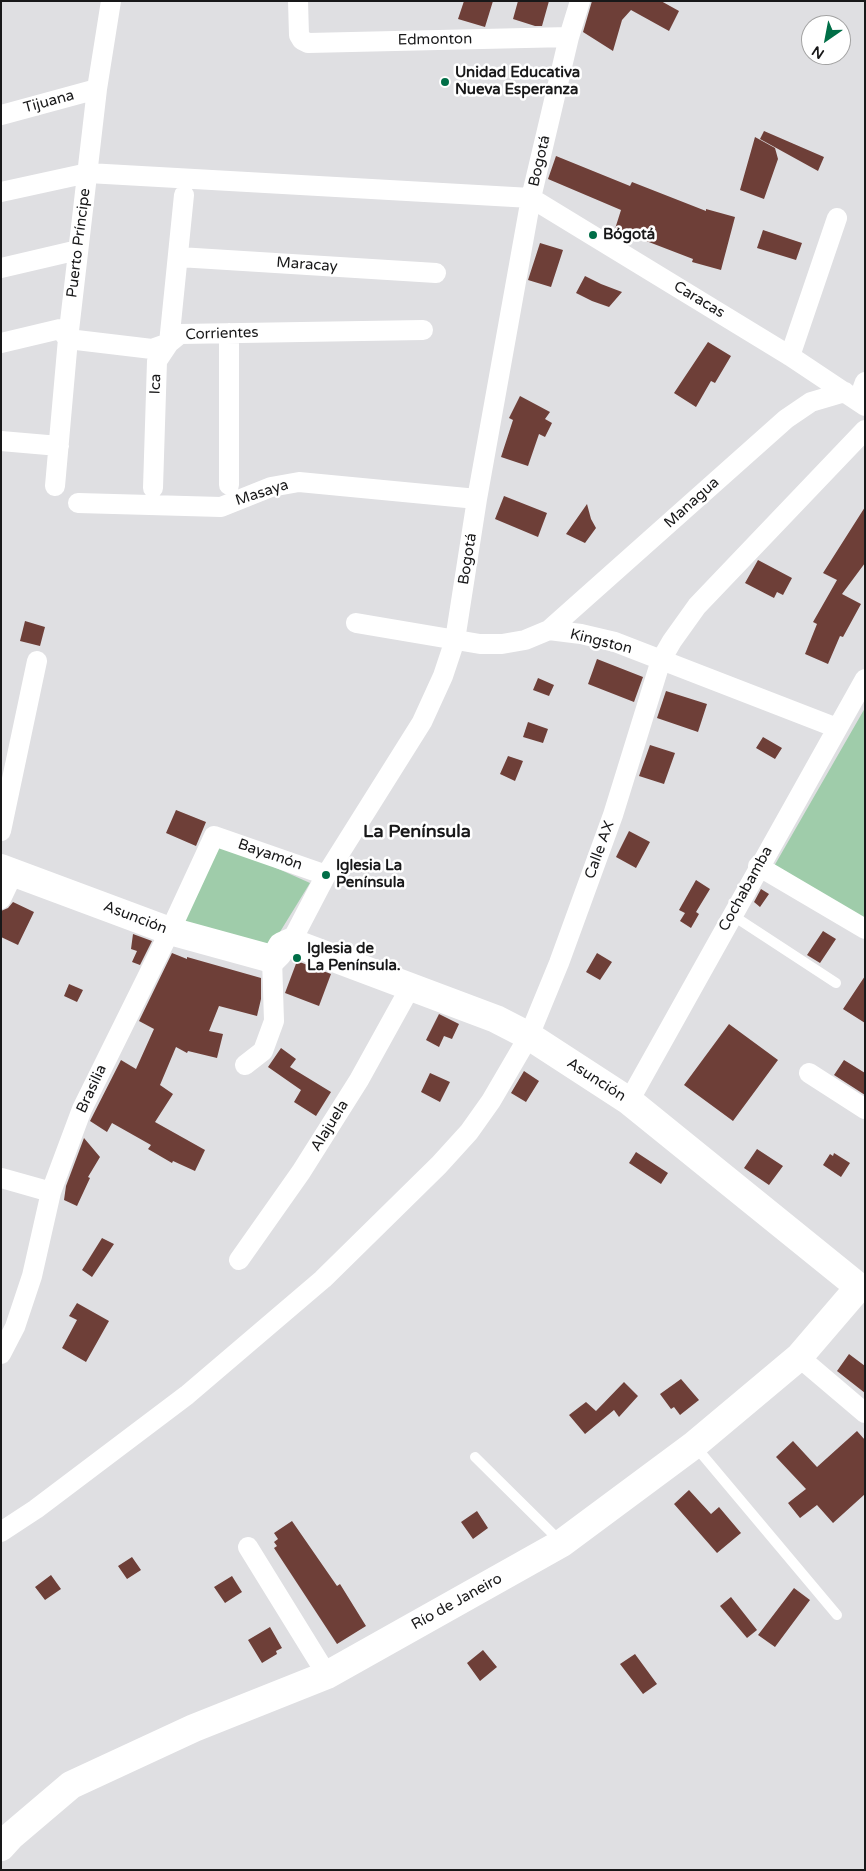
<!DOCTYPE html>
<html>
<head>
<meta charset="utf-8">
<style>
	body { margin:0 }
	#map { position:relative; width:866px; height:1871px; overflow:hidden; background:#dfdfe2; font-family:"Varela Round",sans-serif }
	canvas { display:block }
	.frame { position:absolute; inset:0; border:2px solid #181819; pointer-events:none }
	.north { position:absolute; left:801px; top:15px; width:50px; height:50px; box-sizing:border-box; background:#fff; border:1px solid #a3a3a3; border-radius:50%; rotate:213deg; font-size:14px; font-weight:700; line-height:20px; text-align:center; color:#181819 }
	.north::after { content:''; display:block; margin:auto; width:18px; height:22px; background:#006e47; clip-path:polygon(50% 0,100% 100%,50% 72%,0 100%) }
</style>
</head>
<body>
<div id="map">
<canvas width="866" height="1871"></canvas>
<div class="frame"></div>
<div class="north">N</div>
</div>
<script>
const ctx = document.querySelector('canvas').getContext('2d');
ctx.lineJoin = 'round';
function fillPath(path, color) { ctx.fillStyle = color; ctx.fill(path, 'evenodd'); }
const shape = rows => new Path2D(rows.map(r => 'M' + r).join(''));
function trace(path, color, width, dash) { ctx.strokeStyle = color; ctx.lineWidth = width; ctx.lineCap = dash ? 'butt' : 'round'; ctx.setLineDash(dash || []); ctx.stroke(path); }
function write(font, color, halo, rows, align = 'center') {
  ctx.font = font + ' "Varela Round",sans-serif'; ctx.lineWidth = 5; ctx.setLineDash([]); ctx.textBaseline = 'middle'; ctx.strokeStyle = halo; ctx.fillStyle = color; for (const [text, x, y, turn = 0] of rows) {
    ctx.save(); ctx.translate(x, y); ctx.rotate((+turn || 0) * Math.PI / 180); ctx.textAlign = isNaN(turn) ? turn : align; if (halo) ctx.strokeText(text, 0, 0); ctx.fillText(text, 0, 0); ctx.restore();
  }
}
const green = shape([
	[865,708,865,920,773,868],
	[218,842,310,883,267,953,179,925]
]);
const building = shape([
	[464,1,493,1,485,27,458,19],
	[518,1,549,1,542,26,535,26,513,19],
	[592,1,661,1,679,11,669,31,631,10,622,20,613,51,583,32],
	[764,131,824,157,818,171,760,139],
	[755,137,775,148,778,159,764,199,740,190],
	[556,156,630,186,632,182,706,211,706,209,735,217,721,270,692,262,693,259,615,229,621,210,548,179],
	[763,230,802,243,796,260,757,248],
	[540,243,563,250,551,287,528,280],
	[585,276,601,284,622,292,609,307,592,301,576,293],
	[708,342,731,356,715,383,711,381,696,407,674,393],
	[520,396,550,412,545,419,552,423,545,437,539,434,528,466,501,457,513,420,509,418],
	[504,496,547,513,538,537,495,519],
	[587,504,591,519,596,528,585,543,566,534],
	[865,507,865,563,842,594,861,604,843,637,840,636,828,664,805,654,817,624,813,622,837,580,823,573],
	[758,560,792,578,783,595,777,592,774,598,745,583],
	[25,621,45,627,40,646,20,641],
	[597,659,643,677,634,702,588,684],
	[538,678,554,685,549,696,533,690],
	[666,691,707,704,698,732,657,718],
	[528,722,548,729,543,743,523,737],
	[763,737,782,748,775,759,756,748],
	[650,745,675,753,664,784,639,776],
	[508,756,523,761,515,781,500,774],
	[176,810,206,822,196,846,166,833],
	[629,831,650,842,636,868,616,857],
	[696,880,710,889,696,912,699,914,691,928,680,921,685,913,679,910],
	[761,889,769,894,760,907,754,902],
	[13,902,34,912,18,945,1,937,1,911,8,908],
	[823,931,836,939,820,963,807,955],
	[133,934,152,941,140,965,132,962,137,951,131,949],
	[172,953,187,959,187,957,261,978,261,999,257,1016,219,1006,209,1031,223,1034,217,1058,188,1051,187,1053,176,1047,160,1085,173,1094,155,1122,205,1150,195,1171,173,1161,172,1163,148,1149,151,1145,112,1123,107,1132,90,1121,121,1060,136,1069,154,1029,139,1021],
	[597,953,612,962,600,980,586,972],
	[297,961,331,974,319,1006,285,993],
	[865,976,865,1023,843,1009],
	[69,984,83,990,77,1002,64,996],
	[439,1014,459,1024,452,1039,444,1036,439,1047,426,1040],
	[729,1024,778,1060,733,1121,684,1085],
	[281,1048,296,1059,290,1067,331,1092,316,1116,294,1102,301,1090,268,1067],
	[844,1060,865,1073,865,1095,834,1075],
	[524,1071,539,1081,526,1102,511,1093],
	[430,1073,450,1082,440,1102,421,1092],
	[84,1138,100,1157,88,1177,90,1178,77,1206,64,1200,66,1186],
	[757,1149,783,1166,769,1185,744,1168],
	[636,1152,668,1173,661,1184,629,1163],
	[834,1153,850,1163,841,1177,823,1165,830,1154,833,1156],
	[102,1238,114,1244,92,1277,82,1270],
	[77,1303,109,1321,86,1362,62,1348,77,1320,69,1316],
	[849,1354,865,1366,865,1393,837,1371],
	[681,1379,699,1400,680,1415,674,1407,671,1409,660,1394],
	[624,1382,638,1396,619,1417,614,1410,585,1434,569,1415,586,1402,596,1411],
	[857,1431,865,1440,865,1494,833,1523,817,1505,800,1518,788,1503,806,1489,776,1457,793,1441,817,1467],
	[689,1490,711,1514,719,1507,741,1533,717,1553,674,1504],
	[477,1511,488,1528,473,1539,461,1522],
	[292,1521,337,1586,340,1584,366,1626,337,1644,274,1548,277,1546,274,1542,278,1539,274,1533],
	[132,1557,141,1570,127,1579,118,1566],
	[51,1575,61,1589,45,1600,35,1587],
	[232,1576,242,1592,225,1603,214,1587],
	[794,1588,810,1600,775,1647,758,1635],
	[731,1597,757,1630,747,1638,720,1606],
	[270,1627,282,1648,276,1651,277,1654,262,1663,248,1640],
	[483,1650,497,1667,480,1681,467,1663],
	[635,1654,657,1684,643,1694,620,1664]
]);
const lane = shape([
	[732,915,836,983],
	[695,1446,837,1615],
	[475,1457,561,1542]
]);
const street = shape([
	[298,1,299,35,302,40,308,43,569,37],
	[1,115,97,89],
	[1,192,88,173,531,198,790,356,865,406],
	[179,257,436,273],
	[1,268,78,250],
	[1,343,60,329,68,339,152,349,169,343,180,334,423,330],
	[790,356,837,218],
	[858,401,865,382],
	[1,441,59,446],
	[229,485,229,333],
	[55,486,68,339,97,89,111,1],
	[153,488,157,361,169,343,184,195],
	[78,503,221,507,271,487,299,482,477,499],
	[356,623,480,644,502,644,525,640,549,630,581,634,615,642,837,728],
	[549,630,786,419,811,402,845,392],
	[1,831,37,661],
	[758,866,865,929],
	[1,899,14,872],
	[291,942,326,875,422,722,443,676,455,640,477,499,531,198,569,37,580,1],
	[245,1065,263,1051,274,1021,272,959],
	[809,1073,865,1109],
	[629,1101,865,679],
	[1,1178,51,1192],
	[239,1260,301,1172,359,1080,411,986],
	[1,1354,15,1327,32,1276,51,1192,82,1109,170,931,214,836,326,875],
	[799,1357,865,1413],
	[1,1532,36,1509,187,1395,323,1279,439,1165,469,1132,491,1101,529,1036,559,963,613,815,661,660,672,641,697,606,865,430],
	[248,1547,327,1675]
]);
const secondary = shape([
	[1,868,170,931,272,959,278,953,282,946,291,942,496,1019,529,1036,629,1101,859,1287,799,1357,694,1445,562,1543,327,1675,194,1728,71,1785,11,1836,1,1847]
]);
const markers = [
	[445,82,5,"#006e47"],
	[593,235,5,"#006e47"],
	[326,875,5,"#006e47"],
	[297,958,5,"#006e47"]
];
const streetNames = [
	["Edmonton",435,40,-1],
	["Tijuana",49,102,-15],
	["Bogotá",540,161,-77],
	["Puerto Príncipe",79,243,-83],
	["Maracay",307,265,4],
	["Caracas",699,300,31],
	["Corrientes",222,334,-2],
	["Ica",156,384,-88],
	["Masaya",262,493,-18],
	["Managua",692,503,-42],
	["Bogotá",468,559,-81],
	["Kingston",601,642,14],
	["Calle AX",600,850,-70],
	["Bayamón",270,855,19],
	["Cochabamba",746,889,-61],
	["Asunción",135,918,21],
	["Asunción",596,1080,33],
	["Brasilia",92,1089,-65],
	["Alajuela",330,1126,-58],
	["Río de Janeiro",457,1602,-29]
];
const poiNames = [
	["Unidad Educativa",455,73],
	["Nueva Esperanza",455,90],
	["Bógotá",603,235],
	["Iglesia La",336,866],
	["Península",336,883],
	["Iglesia de",307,949],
	["La Península.",307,966]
];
const quarterNames = [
	["La Península",417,832]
];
fillPath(green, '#9fccaa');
fillPath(building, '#6e3f38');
trace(lane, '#fff', 10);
trace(street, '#fff', 20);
trace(secondary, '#fff', 28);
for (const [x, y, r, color] of markers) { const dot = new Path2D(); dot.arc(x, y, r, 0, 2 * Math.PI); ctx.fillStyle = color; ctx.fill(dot); trace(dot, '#fff', 2); }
write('15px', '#181819', '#fff', streetNames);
write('bold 15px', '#181819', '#fff', poiNames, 'left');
write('bold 18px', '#181819', '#fff', quarterNames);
</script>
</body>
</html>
